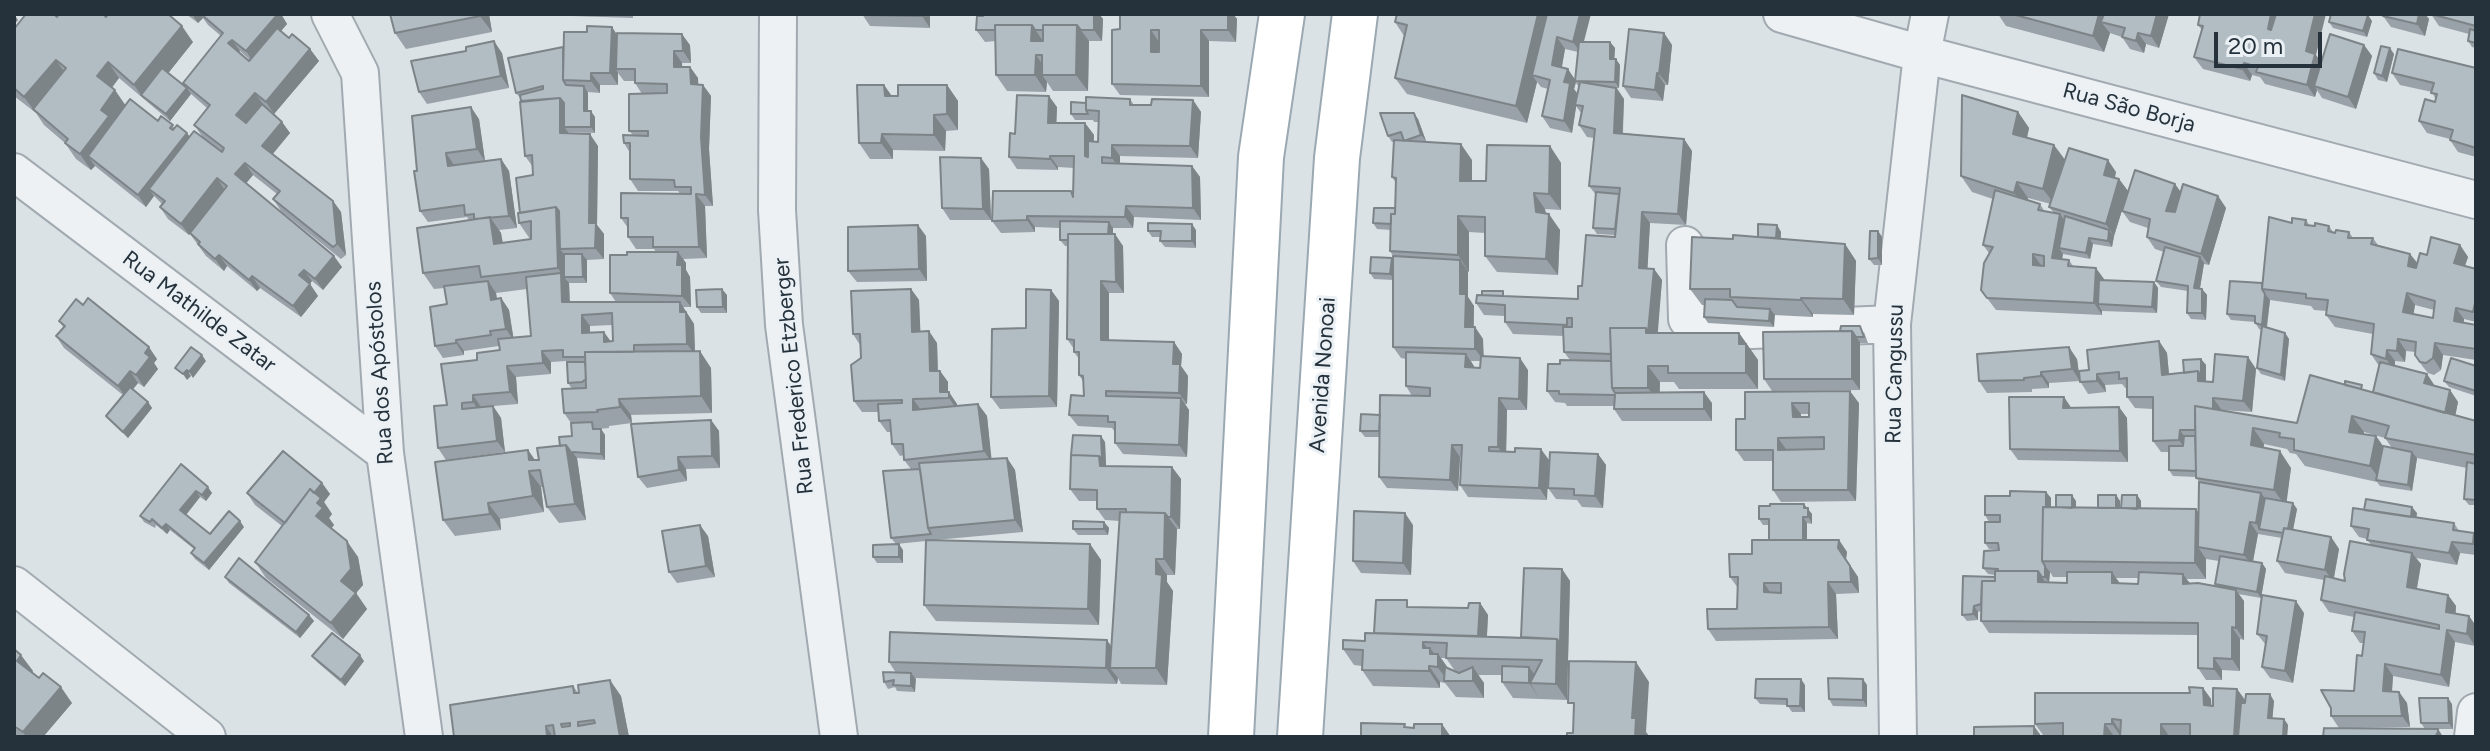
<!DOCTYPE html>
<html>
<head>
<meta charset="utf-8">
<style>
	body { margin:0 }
	#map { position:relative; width:2490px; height:751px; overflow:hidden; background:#dbe2e6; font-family:Figtree,sans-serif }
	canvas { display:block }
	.frame { position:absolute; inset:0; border:16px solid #25323c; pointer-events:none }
	.scale { position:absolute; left:2214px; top:32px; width:108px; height:36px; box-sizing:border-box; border:4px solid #25323c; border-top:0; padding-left:10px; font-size:24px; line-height:28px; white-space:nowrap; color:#25323c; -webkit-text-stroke:6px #eaf0f4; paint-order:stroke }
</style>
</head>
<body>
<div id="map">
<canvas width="2490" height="751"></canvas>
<div class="frame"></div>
<div class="scale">20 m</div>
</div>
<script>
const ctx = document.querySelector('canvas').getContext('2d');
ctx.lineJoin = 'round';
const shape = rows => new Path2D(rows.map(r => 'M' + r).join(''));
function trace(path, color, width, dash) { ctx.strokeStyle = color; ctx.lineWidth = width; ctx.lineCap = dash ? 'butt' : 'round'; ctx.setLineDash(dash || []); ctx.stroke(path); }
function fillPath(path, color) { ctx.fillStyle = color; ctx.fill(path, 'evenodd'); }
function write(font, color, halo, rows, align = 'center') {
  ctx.font = font + ' Figtree,sans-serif'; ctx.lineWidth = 6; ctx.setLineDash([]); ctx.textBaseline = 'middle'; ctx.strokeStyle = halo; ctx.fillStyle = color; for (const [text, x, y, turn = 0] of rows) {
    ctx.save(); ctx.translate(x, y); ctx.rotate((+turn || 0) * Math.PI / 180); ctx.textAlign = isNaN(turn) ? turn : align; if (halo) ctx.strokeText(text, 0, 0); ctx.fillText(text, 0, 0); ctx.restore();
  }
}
const minor = shape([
	[330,14,360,73,385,453,424,737],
	[778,14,777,210,784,325,839,737],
	[1782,14,1922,54,2476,200],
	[14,172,385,453],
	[1685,245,1687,319,1696,330,1705,332,1892,324],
	[14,585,207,737],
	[1898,737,1892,324,1922,54,1930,14],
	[2473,737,2476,712]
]);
const major = shape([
	[1231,737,1261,157,1282,14],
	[1300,737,1337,158,1355,14]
]);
const wall = shape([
	[186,14,281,14,287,24,281,31,289,38,310,49,319,61,274,114,282,122,290,133,273,154,333,201,341,212,346,255,341,259,281,211,273,199,277,194,253,175,246,183,342,267,323,290,312,281,310,284,318,296,301,317,260,288,257,291,227,266,224,271,206,256,190,234,189,235,168,219,160,207,162,204,154,196,146,207,95,166,91,170,76,159,65,143,44,125,36,113,14,96,14,27,57,17,193,42,168,73,186,88,183,83,221,36,208,25,203,18,198,23],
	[240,51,250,60,249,61,239,52],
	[119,78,170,121,191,94,207,108,194,125,202,136,190,137,187,133,125,105,112,88],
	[489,14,492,32,406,49,395,33],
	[570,14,633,14,633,18,572,16],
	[862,14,930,14,930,28,870,26],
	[983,14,1099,14,1103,19,1102,41,1089,41,1088,91,1053,91,1047,82,1046,92,1007,91,996,75,996,41,985,42,976,30],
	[1120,14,1233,14,1237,19,1236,42,1209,41,1209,97,1120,95,1112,84,1120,29],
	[1397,14,1584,42,1610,42,1615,48,1614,59,1620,65,1619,88,1617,88,1624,99,1623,133,1684,139,1692,151,1686,225,1650,223,1647,268,1654,269,1662,280,1657,333,1739,333,1758,360,1758,389,1679,389,1674,382,1660,382,1660,392,1712,403,1712,421,1622,421,1614,409,1614,406,1567,406,1565,403,1555,402,1547,391,1560,364,1570,360,1564,352,1564,336,1513,334,1505,322,1505,316,1484,315,1476,303,1507,296,1578,299,1582,286,1615,237,1615,235,1597,234,1593,228,1596,195,1589,186,1594,138,1587,137,1579,125,1581,113,1576,106,1572,133,1550,128,1542,116,1548,89,1541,87,1537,82,1527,123,1407,94,1395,78,1404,36,1395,22],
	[1565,49,1578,52,1575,79,1562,67],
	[1576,83,1579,87,1578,94,1574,89],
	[1998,14,2169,14,2159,48,2146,44,2144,53,2130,49,2122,37,2110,33,2104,52,2006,26],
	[2383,14,2425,14,2429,19,2425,36,2391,27,2383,16],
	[2431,14,2476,14,2476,48,2472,47,2468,41,2469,34,2439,26],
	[2372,21,2367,37,2333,28,2329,22],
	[2198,25,2316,55,2321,63,2364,45,2372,56,2356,109,2322,98,2317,90,2315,97,2265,84,2260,77,2252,75,2250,81,2203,69,2194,57,2202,30],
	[1664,33,1672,45,1668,85,1665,85,1663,101,1631,98,1623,86],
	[617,35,690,45,691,63,682,63,682,67,690,67,698,78,698,85,703,85,711,96,709,149,713,206,705,206,707,258,683,259,686,263,686,270,690,277,691,307,683,307,694,324,695,351,711,368,712,413,631,415,632,423,609,426,609,428,597,429,601,429,605,435,605,460,577,458,586,520,559,523,547,507,544,487,541,487,544,512,500,519,501,530,455,536,443,520,528,450,535,460,539,460,560,446,572,436,571,423,564,413,572,389,568,383,566,361,551,362,551,374,516,377,518,404,481,407,493,406,501,418,505,452,446,460,438,448,447,405,477,360,500,350,499,346,464,351,464,355,443,358,435,346,447,304,444,288,434,289,423,273,469,220,467,217,428,222,420,211,417,171,479,119,485,161,501,159,509,171,517,228,499,230,501,233,503,243,530,239,519,223,520,213,533,175,533,167,525,156,521,99,516,93,563,47],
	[618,73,624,81,635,81,635,83,642,94,629,131,633,135,624,143,630,153,630,179,638,191,678,191,680,194,621,218,628,228,628,237,636,249,654,249,656,252,610,293,616,302,570,302,569,283,587,283,587,260,604,259,604,234,597,225,598,146,568,133,568,132,595,133,595,117,588,111,588,92,600,93,600,85,618,85],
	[527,289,531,336,513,337,509,310,501,298,497,299,496,293],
	[612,325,613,341,610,341,590,332,590,326],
	[502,53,509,88,427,104,419,92],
	[2394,54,2387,82,2378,80,2374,73],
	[2476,68,2476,157,2458,152,2450,140,2450,139,2427,133,2419,121,2435,102,2436,100,2432,92,2400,85,2392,73],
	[884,85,892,96,898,96,947,85,958,101,958,130,946,131,945,151,893,150,893,159,870,159,859,143],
	[1130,99,1134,105,1151,105,1193,100,1201,112,1198,158,1120,156,1120,163,1192,166,1200,177,1201,220,1134,217,1133,228,1113,228,1113,234,1123,246,1124,293,1109,293,1109,341,1174,342,1182,354,1181,366,1188,376,1187,404,1185,404,1189,410,1187,457,1123,454,1115,443,1115,432,1112,428,1078,426,1069,415,1084,396,1083,381,1079,375,1079,359,1074,352,1074,349,1067,339,1068,246,1065,246,1060,240,1060,228,1035,227,1035,232,1001,233,992,221,1071,191,1073,195,1074,168,1058,167,1058,170,1017,169,1009,157,1015,134,1057,107,1056,123,1085,123,1094,135,1093,141,1098,142,1099,122,1094,122,1093,120,1075,120,1071,114,1086,103],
	[2018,112,2029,128,2027,138,2065,160,2116,172,2115,178,2119,179,2128,191,2114,236,2112,247,2093,244,2090,259,2063,254,2062,259,2069,260,2073,266,2104,280,2154,282,2158,288,2157,313,2102,311,2102,315,1996,310,1981,290,1989,253,1983,245,1993,199,1972,192,1961,176],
	[2028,198,2051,204,2049,207,2054,213,2045,212,2040,204,2028,200],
	[1418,119,1426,141,1472,160,1472,181,1486,181,1550,146,1561,163,1561,210,1545,209,1546,213,1560,230,1558,275,1497,272,1485,256,1485,233,1469,232,1469,272,1468,271,1468,297,1474,306,1474,327,1475,327,1483,339,1483,356,1528,370,1527,410,1507,410,1506,452,1515,452,1547,500,1468,497,1460,485,1462,457,1460,457,1458,491,1387,488,1379,477,1379,437,1365,437,1360,431,1380,415,1412,396,1406,386,1406,359,1401,358,1393,347,1393,280,1374,279,1370,273,1392,258,1393,260,1393,256,1390,251,1391,230,1377,229,1373,223,1395,208,1396,183,1392,177,1394,142,1392,142,1388,136],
	[1471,361,1481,361,1480,368,1474,368],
	[989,169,991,220,950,220,942,208],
	[2175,184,2181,193,2218,196,2226,208,2209,265,2204,264,2200,288,2202,289,2207,295,2206,320,2191,319,2187,313,2188,291,2161,287,2156,281,2164,252,2155,249,2147,237,2148,228,2130,222,2122,211],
	[2306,220,2310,226,2329,226,2333,232,2349,232,2353,238,2373,238,2378,245,2410,254,2417,263,2427,255,2460,245,2468,257,2465,266,2476,269,2476,322,2464,319,2464,323,2476,325,2476,360,2443,355,2441,370,2434,375,2428,373,2423,367,2415,355,2415,352,2406,351,2405,362,2395,361,2395,366,2435,386,2450,390,2458,402,2455,415,2476,421,2476,505,2469,505,2464,499,2467,468,2417,458,2412,491,2380,486,2377,482,2305,466,2296,454,2290,453,2287,449,2264,444,2264,448,2291,468,2286,502,2297,509,2293,530,2331,537,2339,549,2334,578,2345,581,2371,545,2367,539,2359,537,2351,526,2364,510,2417,513,2416,518,2454,523,2459,531,2476,536,2476,555,2460,553,2457,565,2416,558,2421,564,2417,589,2448,595,2456,606,2456,614,2469,616,2476,626,2475,646,2455,642,2449,687,2393,676,2392,692,2399,692,2407,703,2410,727,2339,728,2331,716,2354,691,2362,656,2363,643,2360,643,2352,631,2354,617,2329,612,2321,600,2324,580,2285,573,2277,561,2282,538,2258,534,2253,562,2262,563,2266,569,2261,598,2238,594,2244,601,2244,640,2240,639,2240,671,2222,670,2222,680,2206,680,2198,668,2198,635,1989,633,1981,621,1981,611,1978,612,1978,620,1967,621,1962,615,1995,577,1995,575,1988,574,1983,568,1999,549,1989,549,1985,543,2000,522,1989,522,1985,515,2010,496,2046,492,2051,498,2051,507,2056,507,2076,501,2076,508,2098,508,2116,495,2120,501,2120,508,2137,495,2141,501,2141,509,2196,509,2199,513,2199,482,2196,477,2173,476,2169,470,2169,452,2161,452,2153,441,2153,409,2135,408,2127,397,2127,390,2122,384,2105,385,2106,392,2088,394,2080,381,2049,383,2049,388,2032,389,2032,392,1987,393,1979,381,2077,359,2079,375,2159,341,2167,353,2169,374,2184,373,2201,359,2206,365,2206,382,2213,382,2248,357,2256,369,2252,412,2221,410,2297,423,2366,390,2373,392,2379,366,2371,354,2373,334,2335,327,2326,315,2327,311,2314,310,2311,306,2270,300,2267,328,2285,333,2289,339,2285,381,2261,374,2257,368,2261,330,2259,329,2255,322,2231,320,2227,314,2262,283,2292,223],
	[2415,305,2434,310,2433,318,2413,314],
	[2364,432,2385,438,2392,448,2383,446,2376,436,2363,434],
	[2206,559,2219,561,2215,584,2217,586,2190,583,2186,579,2206,579],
	[2050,572,2053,577,2067,577,2067,583,2049,582],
	[2116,578,2139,578,2138,584,2120,583],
	[1777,225,1781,232,1781,239,1845,244,1856,261,1854,315,1813,314,1813,317,1774,315,1774,327,1708,323,1704,317,1704,305,1702,305,1690,289,1758,237],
	[1196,230,1196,248,1165,247,1160,241,1160,237,1152,237,1148,231],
	[1878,231,1882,237,1882,265,1874,265,1869,259],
	[926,236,927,281,857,282,848,271],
	[911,289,919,300,920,332,937,343,938,371,940,371,948,382,948,392,957,404,957,406,978,404,987,416,991,459,1007,458,1015,470,1023,532,935,540,1090,544,1101,560,1099,625,936,621,924,605,926,541,896,544,891,538,911,469,904,460,904,455,900,456,892,444,891,432,887,432,879,421,878,412,862,412,854,401,861,358,860,345,853,334],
	[1051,290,1059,301,1057,407,1000,409,991,397,1026,328],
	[727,295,727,313,701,313,697,307],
	[59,321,157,359,154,363,158,369,144,387,138,383,133,389,148,402,152,408,128,438,111,422,106,416,123,395,64,348,56,336,64,328],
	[1864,332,1868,343,1860,343,1860,390,1772,391,1764,379],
	[2476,366,2476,396,2449,387,2444,381],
	[1745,392,1859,403,1856,501,1781,502,1773,490,1773,461,1744,461,1736,450,1745,419],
	[1801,414,1809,414,1809,417,1801,417],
	[2064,397,2071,408,2119,407,2127,418,2128,462,2018,460,2010,449],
	[711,420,719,431,720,468,686,469,687,481,647,488,638,477],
	[1105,442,1106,466,1172,467,1181,479,1180,529,1177,529,1175,575,1167,575,1167,582,1173,591,1167,685,1121,684,1118,678,1117,684,915,678,915,692,897,691,895,687,888,689,884,682,896,673,889,662,1111,646,1120,521,1105,520,1097,509,1097,501,1079,501,1070,489],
	[1598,454,1606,465,1603,508,1582,507,1577,500,1556,499,1548,488],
	[181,464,212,493,206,501,200,497,186,515,210,534,244,527,209,570,195,559,191,553,194,549,170,530,167,534,156,525,155,528,144,522,140,516],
	[322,483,330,494,324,502,332,514,329,518,334,525,331,528,358,557,363,585,356,593,367,609,343,639,266,578,255,562,282,526,255,505,247,493],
	[1806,508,1812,514,1812,524,1807,523,1807,540,1839,540,1847,552,1846,559,1858,577,1859,593,1836,594,1838,639,1716,641,1708,629,1737,609,1738,588,1730,577,1752,554,1769,540,1769,525,1763,525,1759,519],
	[1104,522,1109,528,1108,535,1078,535,1073,529],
	[1413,525,1411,575,1361,573,1353,561],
	[708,536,715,577,677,583,669,572],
	[903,550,903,563,877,563,873,557],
	[1562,569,1570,581,1567,700,1513,698,1502,682,1502,675,1478,675,1484,683,1484,698,1456,697,1445,683,1440,682,1440,688,1373,686,1362,670,1362,666,1354,665,1343,649,1365,641,1412,607,1468,608,1480,603,1488,615,1487,636,1521,637],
	[1441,658,1446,658,1455,671,1448,668],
	[225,577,309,615,314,621,300,638,229,583],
	[2304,613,2293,683,2270,678,2262,667,2266,645,2257,634],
	[14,649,33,671,32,672,72,703,43,737,19,737,14,734],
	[312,656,364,661,345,686,317,662],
	[1805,685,1805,712,1792,712,1787,705,1760,704,1755,698],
	[1867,685,1867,707,1833,706,1829,699],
	[573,686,578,693,621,696,629,737,454,737],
	[2203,688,2211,699,2211,706,2237,689,2245,700,2274,701,2272,718,2284,719,2288,725,2287,737,2190,737,2190,736,2169,736,2169,737,2120,731,2120,735,2113,735,2113,737,2063,737,2063,735,2043,735,2035,724,2190,693],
	[2452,704,2453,729,2438,729,2443,737,2323,737,2425,729,2421,723]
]);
const shadedWall = shape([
	[14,14,18,20,14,25],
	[192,14,200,14,203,18,198,23],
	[278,14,281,14,287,24,254,63,246,51],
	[480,14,489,14,492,32,480,16],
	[922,14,930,14,930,28,922,16],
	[1094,14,1099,14,1103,19,1102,41,1094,30],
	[1228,14,1233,14,1237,19,1236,42,1228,30],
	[1538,14,1550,14,1532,75,1537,82,1527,123,1516,106],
	[1580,14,1591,14,1581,53,1573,42],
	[2099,14,2115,14,2101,22,2110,33,2104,52,2093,36],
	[2157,14,2169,14,2159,48,2151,36],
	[2271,14,2282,14,2276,41,2268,29],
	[2315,14,2326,14,2316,55,2323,65,2314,86,2317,90,2315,97,2307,85,2306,51],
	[2419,14,2425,14,2429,19,2425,36,2417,24],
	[2368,15,2372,21,2367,37,2363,31],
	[1032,25,1043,41,1031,41],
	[1077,25,1089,41,1088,91,1076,75],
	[182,26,193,42,147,100,141,95,134,85],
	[612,27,620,39,616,69,618,73,618,85,610,73],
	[1151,30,1159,42,1159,64,1151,52],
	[1201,30,1209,41,1209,97,1201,86],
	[1664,33,1672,45,1668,85,1659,74],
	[2138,33,2146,44,2144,53,2136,41],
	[682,34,690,45,691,63,683,51],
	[1557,37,1565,49,1560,76,1552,65],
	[232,40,240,51,236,55,228,43],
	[494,41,502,53,509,88,501,76],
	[1610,42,1615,48,1614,65,1610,59],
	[2364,45,2372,56,2356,109,2348,97],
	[2390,48,2394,54,2387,82,2382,76],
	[310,49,319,61,274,114,266,102],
	[674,51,682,63,683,79,674,67],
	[1036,55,1047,71,1042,75,1047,82,1046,92,1035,75],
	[1616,59,1620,65,1619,88,1615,82],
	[56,60,67,76,33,109,36,113,24,97],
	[108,62,119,78,108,92,97,76],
	[2244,63,2252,75,2250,81,2242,69],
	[690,67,698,78,699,96,691,84],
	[1568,69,1576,81,1574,89,1578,95,1572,133,1564,121,1564,82],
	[591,73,600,85,600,93,591,81],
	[1657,73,1665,85,1663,101,1655,90],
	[703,85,711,96,709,149,713,206,705,195,701,137],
	[884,85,895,101,885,96],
	[947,85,958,101,958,130,947,114],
	[584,86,588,93,588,117,584,111],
	[187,88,191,94,170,121,166,114],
	[1616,88,1624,99,1622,144,1614,133],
	[115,90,126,106,88,156,95,166,91,170,80,154,101,110],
	[255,93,263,104,244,127,236,115],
	[1049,96,1057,107,1056,134,1048,123],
	[560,98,568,110,564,127,568,132,568,145,560,133],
	[1193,100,1201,112,1198,158,1190,146],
	[471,107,479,119,485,161,477,149],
	[591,111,595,117,595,133,591,127],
	[2018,112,2029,128,2024,150,2013,134],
	[1414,113,1418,119,1426,141,1421,135],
	[934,115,946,131,945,151,934,135],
	[282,122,290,133,270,157,262,146],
	[1085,123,1094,135,1093,168,1085,156],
	[187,133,195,145,149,189,154,196,146,207,138,195],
	[590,134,598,146,597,225,604,234,604,259,595,248,589,223],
	[882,134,893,150,893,159,881,143],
	[1684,139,1692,151,1686,225,1678,214],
	[1461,144,1472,160,1472,197,1460,181],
	[1112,145,1120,156,1120,169,1112,158],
	[2054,145,2066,161,2055,205,2043,189],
	[1550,146,1561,163,1561,210,1549,194],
	[446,153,454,165,448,166],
	[1050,156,1058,167,1058,170,1050,159],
	[981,158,989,169,991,220,983,209],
	[501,159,509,171,517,228,509,216],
	[2108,160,2116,172,2112,186,2104,175],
	[245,163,253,175,244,186,235,174],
	[1192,166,1200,177,1201,220,1193,208],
	[217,178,225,190,189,235,181,224],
	[2119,179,2128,191,2114,236,2106,224],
	[2017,182,2028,198,2026,209,2014,193],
	[2175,184,2183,195,2174,223,2166,211],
	[1534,193,1545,209,1547,228,1536,212],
	[696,194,705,206,707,258,699,247],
	[2218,196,2226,208,2209,265,2201,254],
	[333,201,341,212,346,255,337,244],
	[1126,206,1134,217,1133,228,1125,217],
	[556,207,568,223,560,249,568,260,564,277,569,283,570,314,562,302,561,273,558,268],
	[1642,212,1650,223,1647,279,1639,268],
	[1549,214,1560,230,1558,275,1546,259],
	[2060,214,2068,226,2059,248,2063,254,2060,269,2052,258],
	[1027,216,1035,227,1035,232,1027,220],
	[1458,216,1469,232,1469,272,1458,255],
	[490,217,501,233,505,260,494,244],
	[1109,222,1113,228,1113,246,1108,240],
	[1192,224,1196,230,1196,248,1192,241],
	[918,225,926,236,927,281,919,269],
	[1777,225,1781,232,1779,253,1775,247],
	[2109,230,2114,236,2112,247,2108,241],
	[1878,231,1882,237,1882,265,1878,258],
	[1115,234,1123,246,1124,293,1116,282],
	[2089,238,2093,244,2090,259,2086,253],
	[1845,244,1856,261,1854,315,1843,299],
	[2460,245,2468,257,2462,274,2454,263],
	[678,252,686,263,686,270,690,277,691,307,682,296,677,265],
	[582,254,587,260,587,283,583,277],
	[2033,254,2041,265,2033,265],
	[2410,254,2419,265,2416,278,2408,266],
	[219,255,227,266,224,271,215,259],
	[334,256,342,267,323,290,315,279],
	[2200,257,2204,263,2199,294,2194,288],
	[1392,258,1396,264,1395,280,1390,274],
	[1460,260,1468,271,1468,297,1474,306,1473,339,1465,327,1460,294],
	[2096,268,2104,279,2098,304,2102,311,2102,315,2094,303],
	[1654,269,1662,280,1657,343,1646,333],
	[304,270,312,281,307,287,299,275],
	[252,276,260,288,257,291,249,280],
	[488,281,496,293,499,312,491,300],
	[1101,281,1109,293,1109,352,1101,340],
	[2154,282,2158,288,2157,313,2152,307],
	[310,284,318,296,301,317,293,306],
	[722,289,727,295,727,313,723,307],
	[911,289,919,300,921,344,912,332],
	[2202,289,2207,295,2206,320,2202,313],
	[1051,290,1059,301,1057,407,1049,396],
	[2407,293,2415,305,2412,324,2403,312],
	[2265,294,2270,300,2266,331,2262,325],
	[501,298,509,310,514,341,506,329],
	[1801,298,1813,314,1813,317,1801,300],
	[680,302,694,324,695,355,687,344,680,312],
	[2456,308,2464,319,2462,332,2454,321],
	[1770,309,1775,315,1774,327,1769,321],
	[582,315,590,326,590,344,582,333],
	[1475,327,1483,339,1484,361,1475,349],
	[929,331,937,343,938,382,930,371],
	[1852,331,1860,342,1860,390,1852,379],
	[604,332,612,343,604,342],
	[1739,333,1758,360,1758,389,1746,373,1739,344],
	[2285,333,2289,339,2285,381,2281,375],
	[2398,339,2406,351,2405,362,2397,351],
	[456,340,464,351,464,355,456,343],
	[2159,341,2167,353,2170,386,2162,375],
	[1174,342,1182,354,1181,366,1188,376,1187,404,1179,393,1173,364],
	[2435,343,2443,355,2441,370,2433,358],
	[149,347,157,359,154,363,158,369,144,387,136,375,145,353],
	[2069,347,2077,359,2080,381,2072,369],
	[2387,350,2395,361,2395,371,2386,359],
	[542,351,551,362,551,374,543,363],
	[700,351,711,368,712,413,701,396],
	[1466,354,1474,366,1473,379,1465,367],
	[202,355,206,361,193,378,189,372],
	[2248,357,2256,369,2252,412,2243,401],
	[1520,358,1528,370,1527,410,1519,399],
	[2201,359,2206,365,2206,393,2198,381,2198,371],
	[507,366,516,377,518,404,510,392],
	[1648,366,1660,382,1659,404,1648,388],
	[187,370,191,376,187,380,183,374],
	[130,371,138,383,126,398,118,386],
	[940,371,948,382,948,398,940,392],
	[2041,372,2049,383,2049,388,2041,376],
	[2097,374,2105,385,2106,392,2097,381],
	[2427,374,2435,386,2424,383],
	[2450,390,2458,402,2453,428,2445,416],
	[1850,391,1859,403,1856,501,1848,490],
	[949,392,957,404,957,410,949,398],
	[1704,392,1712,403,1712,421,1704,409],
	[473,395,481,407,481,414,473,402],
	[2064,397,2072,409,2063,408],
	[1181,398,1189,410,1187,457,1179,445],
	[1499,398,1507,410,1506,459,1498,447],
	[2213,398,2221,409,2221,424,2213,413],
	[619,399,631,415,632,423,620,407],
	[913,399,921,410,913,410],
	[148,402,152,408,128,438,123,432],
	[1792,403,1801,414,1801,429,1793,417],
	[978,404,987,416,992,463,984,451],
	[493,406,501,418,505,452,497,441],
	[2119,407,2127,418,2128,462,2120,451],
	[2352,416,2364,432,2360,448,2349,432],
	[711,420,719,431,720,468,712,456],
	[2253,428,2264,444,2262,461,2251,445],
	[601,429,605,435,605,460,601,454],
	[2180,430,2188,442,2187,452,2179,440],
	[1101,436,1105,442,1106,465,1107,467,1100,466,1099,456],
	[2376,436,2387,452,2380,480,2370,466],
	[1778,438,1786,449,1778,450],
	[566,445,577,458,586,520,575,504],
	[1452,445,1460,457,1458,491,1450,480],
	[1541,449,1549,460,1547,500,1539,488],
	[528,450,539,466,529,460],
	[2280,451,2291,468,2286,507,2274,490],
	[2412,452,2417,458,2412,491,2408,485],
	[1598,454,1606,465,1603,508,1595,496],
	[678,457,686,469,687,481,679,470],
	[1007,458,1015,470,1023,532,1015,520],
	[1172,467,1181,479,1180,529,1171,517],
	[529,471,541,487,544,512,533,496],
	[322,483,330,494,324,502,332,514,329,518,334,525,328,533,316,516,288,525],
	[208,487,212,493,206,501,202,495],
	[196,491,200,497,185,516,180,510],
	[2046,492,2051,498,2051,515,2046,509],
	[2261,493,2269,504,2259,529,2256,523],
	[2072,495,2076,501,2076,524,2072,518],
	[2116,495,2120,501,2120,518,2116,511],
	[2137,495,2141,501,2141,525,2136,518],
	[488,503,500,519,501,530,490,514],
	[2293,503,2297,509,2291,540,2286,534],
	[1804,504,1812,514,1812,524,1804,508],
	[2412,507,2417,513,2415,527,2411,521],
	[2196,509,2207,526,2198,547,2206,559,2206,579,2195,563],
	[1165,513,1177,529,1175,575,1164,559],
	[1405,513,1413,525,1411,575,1403,563],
	[1803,517,1807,523,1807,546,1803,540],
	[240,521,244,527,209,570,204,563],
	[1104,522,1109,528,1108,535,1104,529],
	[2250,522,2258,534,2252,566,2244,555],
	[166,524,170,530,167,534,162,528],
	[700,525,708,536,715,577,706,566],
	[2474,533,2476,536,2476,548,2473,544],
	[2331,537,2339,549,2333,582,2325,570],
	[1839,540,1847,552,1846,559,1858,577,1859,593,1851,582,1838,548],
	[347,541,358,557,363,585,356,593,367,609,343,639,331,623,341,581],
	[2452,542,2460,553,2457,565,2449,553],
	[899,544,903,550,903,563,899,557],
	[1090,544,1101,560,1099,625,1088,609],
	[2412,553,2421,564,2415,598,2407,587],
	[1156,559,1167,575,1167,582,1173,591,1167,685,1156,668],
	[2262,563,2266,569,2261,598,2257,592],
	[2045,566,2050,572,2049,583,2045,577],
	[1562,569,1570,581,1567,700,1556,684,1557,639],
	[2038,571,2046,583,2038,582],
	[2112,572,2120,584,2112,583],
	[2183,574,2191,585,2183,584],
	[1828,582,1836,594,1838,639,1829,627],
	[1764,583,1772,595,1764,592],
	[2236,590,2244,601,2244,640,2236,628],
	[2448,595,2456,606,2454,624,2446,612],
	[2296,601,2304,613,2293,683,2285,671],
	[1480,603,1488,615,1486,652,1478,640],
	[1974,606,1978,612,1978,620,1973,614],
	[309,615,314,621,300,638,296,632],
	[2469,616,2476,626,2475,646,2467,634],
	[2232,627,2240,639,2240,671,2232,659],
	[2447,630,2455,642,2449,687,2441,675],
	[1107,640,1118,656,1110,668,1118,678,1117,684,1106,668],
	[1423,642,1430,652,1430,648,1438,659,1438,654,1450,671,1448,681,1423,648],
	[21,655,33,671,28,677,17,661],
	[360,655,364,661,345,686,341,680],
	[2214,658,2222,670,2222,680,2214,669],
	[1636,662,1649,682,1646,732,1650,737,1635,737,1632,718],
	[2385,664,2393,676,2391,703,2383,691],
	[1429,666,1440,682,1440,688,1429,671],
	[1473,667,1484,683,1484,698,1473,681],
	[1529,667,1541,683,1530,683,1540,699,1529,683],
	[911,673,916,679,915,692,911,686],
	[1801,679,1805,685,1805,712,1800,706],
	[1863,679,1867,685,1867,707,1863,700],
	[610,680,621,696,629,737,620,737],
	[61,687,72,703,43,737,26,737,23,732],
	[2203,688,2211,699,2212,717,2204,705],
	[2237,689,2245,700,2243,737,2234,737],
	[2399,692,2407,703,2410,727,2402,716],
	[2270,694,2274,701,2272,724,2268,718],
	[2448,698,2452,704,2453,729,2449,723],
	[2112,719,2120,731,2120,735,2112,724],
	[2284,719,2288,725,2287,737,2283,737],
	[1442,724,1451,737,1442,737],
	[2105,724,2113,735,2113,737,2104,737],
	[2161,724,2169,736,2169,737,2161,737],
	[546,726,553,737,548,737],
	[2034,726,2042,737,2034,737],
	[2438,729,2443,737,2435,737]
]);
const building = shape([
	[26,14,54,14,57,17,59,14,103,14,106,17,108,14,168,14,182,26,134,85,108,62,97,76,115,90,101,110,109,116,80,154,65,143,68,139,33,109,66,68,56,60,24,97,14,88,14,29,26,14],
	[201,14,278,14,246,51,232,40,228,43,249,61,277,28,289,38,292,34,310,49,266,102,255,93,236,115,246,123,262,104,282,122,262,146,333,201,337,244,333,247,273,199,280,191,245,163,235,174,334,256,315,279,304,270,299,275,310,284,293,306,252,276,249,280,219,255,215,259,198,244,200,242,190,233,227,186,217,178,181,224,160,207,165,201,149,189,194,131,222,152,224,148,194,125,210,105,183,83,223,33,201,14],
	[390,14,480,14,480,16,395,33,390,14],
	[862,14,922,14,922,16,862,15,862,14],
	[983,14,1094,14,1094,30,1081,30,1077,25,1043,25,1043,30,1035,30,1032,25,995,25,995,30,976,30,977,16,983,16,983,14],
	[1120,14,1228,14,1228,30,1201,30,1201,86,1112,84,1112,30,1120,29,1120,14],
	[1151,30,1159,30,1159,52,1151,52,1151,30],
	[1397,14,1538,14,1516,106,1395,78,1407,25,1395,22,1397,14],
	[1547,14,1580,14,1573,42,1557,37,1552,65,1568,69,1564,82,1570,83,1564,121,1542,116,1550,80,1532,75,1547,14],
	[2012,14,2099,14,2093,36,2012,14],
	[2104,14,2157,14,2151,36,2138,33,2136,41,2122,37,2125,28,2101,22,2104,14],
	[2200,14,2271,14,2268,29,2271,30,2276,14,2315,14,2306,51,2315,54,2307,85,2256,72,2258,67,2244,63,2242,69,2194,57,2203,26,2198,25,2200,14],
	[2331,14,2365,14,2368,15,2363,31,2329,22,2331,14],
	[2383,14,2419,14,2417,24,2383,16,2383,14],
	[2431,14,2476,14,2476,26,2431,14],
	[995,25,1032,25,1031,41,1043,41,1043,25,1077,25,1076,75,1042,75,1042,55,1036,55,1035,75,996,75,995,25],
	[587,26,612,27,610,73,591,73,591,81,563,80,564,32,587,32,587,26],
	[1629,29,1664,33,1659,74,1657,73,1655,90,1623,86,1629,29],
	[2470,29,2476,31,2476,43,2468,41,2470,29],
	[617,33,682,34,683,51,674,51,674,67,690,67,691,84,703,85,701,137,705,195,696,194,699,247,653,247,653,237,628,237,628,218,621,218,621,193,691,194,691,187,675,187,674,180,630,179,630,143,624,143,623,135,648,136,648,131,629,131,629,94,667,93,667,84,635,83,635,69,616,69,617,33],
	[2330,34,2364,45,2348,97,2314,86,2330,34],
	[494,41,501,76,419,92,411,61,466,51,466,47,494,41],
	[1579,42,1610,42,1610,59,1616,59,1615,82,1575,81,1579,42],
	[2381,46,2390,48,2382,76,2374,73,2381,46],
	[563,47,563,80,566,85,584,86,584,111,591,111,591,127,564,127,564,103,560,98,521,101,520,95,543,89,543,86,516,93,508,58,563,47],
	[2398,49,2476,68,2476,148,2450,140,2453,130,2419,121,2425,99,2435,102,2437,94,2431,93,2434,83,2392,73,2398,49],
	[162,68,187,88,166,114,141,95,162,68],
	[1580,82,1616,88,1614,133,1684,139,1678,214,1642,212,1639,268,1654,269,1648,332,1646,328,1610,328,1611,354,1564,352,1563,327,1572,327,1572,318,1567,318,1567,325,1505,322,1505,305,1476,303,1477,295,1578,299,1578,286,1582,286,1586,235,1615,237,1620,188,1589,186,1595,129,1579,125,1583,106,1575,105,1580,82],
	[857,85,884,85,885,96,898,96,898,85,947,85,947,114,934,115,934,135,882,134,881,143,859,143,857,85],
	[1017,95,1049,96,1048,123,1085,123,1085,156,1088,157,1088,141,1098,142,1099,111,1086,110,1086,97,1130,99,1130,105,1151,105,1152,99,1193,100,1190,146,1112,145,1112,158,1102,157,1102,163,1192,166,1193,208,1126,206,1125,217,1027,216,1027,220,992,221,993,191,1071,191,1073,197,1074,156,1050,156,1050,159,1009,157,1010,133,1015,134,1017,95],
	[1962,95,2018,112,2013,134,2054,145,2043,189,2017,182,2014,193,1961,176,1962,95],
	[560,98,560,133,590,134,589,223,596,223,595,248,560,249,559,211,556,207,520,213,516,178,533,175,532,155,525,156,520,102,560,98],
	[130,99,158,121,161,116,173,125,170,128,173,130,177,125,187,133,138,195,88,156,130,99],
	[1071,102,1086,103,1086,110,1088,114,1071,114,1071,102],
	[471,107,477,149,446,153,448,166,501,159,509,216,474,219,474,214,465,215,464,205,420,211,414,171,417,171,412,116,471,107],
	[1380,113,1414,113,1421,135,1404,141,1401,132,1388,136,1380,113],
	[1394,140,1461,144,1460,181,1486,181,1487,145,1550,146,1549,194,1534,193,1536,212,1549,214,1546,259,1485,256,1485,217,1458,216,1458,255,1390,251,1391,214,1395,214,1396,178,1392,177,1394,140],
	[2069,148,2108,160,2104,175,2119,179,2106,224,2049,207,2069,148],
	[940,157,981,158,983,209,942,208,940,157],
	[2135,170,2175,184,2166,211,2175,212,2183,184,2218,196,2201,254,2147,237,2150,219,2122,211,2135,170],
	[1995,190,2040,204,2038,210,2060,214,2052,258,2069,260,2068,266,2096,268,2094,303,1987,298,1981,290,1984,263,1993,247,1983,245,1995,190],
	[2033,254,2044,256,2044,266,2033,265,2033,254],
	[1596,192,1619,194,1615,229,1593,228,1596,192],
	[556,207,558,268,481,277,479,266,423,273,417,228,490,217,494,244,531,239,531,221,519,223,518,213,556,207],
	[1374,208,1395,208,1395,214,1391,214,1391,224,1373,223,1374,208],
	[2065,216,2109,230,2108,241,2089,238,2086,253,2059,248,2065,216],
	[2269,217,2292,223,2292,218,2306,220,2305,225,2315,226,2315,223,2329,226,2328,231,2335,233,2336,230,2349,232,2348,238,2373,238,2371,244,2410,254,2408,266,2416,268,2420,253,2427,255,2431,237,2460,245,2454,263,2476,269,2476,299,2473,312,2456,308,2454,321,2476,325,2476,349,2435,343,2433,358,2426,363,2420,362,2415,355,2416,342,2398,339,2397,351,2387,350,2386,359,2371,354,2374,324,2326,315,2328,300,2306,298,2306,294,2262,289,2269,217],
	[2407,293,2435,301,2433,318,2403,312,2407,293],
	[1060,221,1109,222,1108,234,1068,234,1068,240,1060,240,1060,221],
	[1148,223,1192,224,1192,241,1160,241,1161,231,1148,231,1148,223],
	[1758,224,1777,225,1776,238,1758,237,1758,224],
	[918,225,919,269,848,271,848,227,918,225],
	[1870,231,1878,231,1878,258,1869,259,1870,231],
	[1068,234,1115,234,1116,282,1101,281,1101,340,1174,342,1173,364,1180,364,1179,393,1106,391,1106,396,1181,398,1179,445,1115,443,1115,422,1108,422,1108,416,1069,415,1071,395,1084,396,1083,376,1079,375,1079,352,1074,352,1074,340,1067,339,1068,234],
	[1733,235,1845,244,1843,299,1801,298,1801,300,1730,297,1730,289,1690,289,1692,237,1733,239,1733,235],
	[2165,247,2200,257,2194,288,2202,289,2202,313,2187,313,2188,286,2156,281,2165,247],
	[627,252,678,252,677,265,682,265,682,296,610,293,610,255,627,255,627,252],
	[564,254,582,254,583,277,564,277,564,254],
	[1393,256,1460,260,1460,294,1466,294,1465,327,1475,327,1475,349,1393,347,1393,256],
	[1371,257,1392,258,1390,274,1370,273,1371,257],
	[561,273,562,302,680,302,680,312,686,312,687,344,634,345,634,352,585,352,585,357,563,357,563,350,542,351,543,363,507,366,510,392,473,395,473,402,462,403,462,409,493,406,497,441,438,448,434,406,447,405,441,364,477,360,477,353,500,350,498,339,531,336,526,277,561,273],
	[612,313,613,341,604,342,604,332,582,333,582,315,612,313],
	[2099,280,2154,282,2152,307,2098,304,2099,280],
	[488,281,491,300,501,298,506,329,490,331,491,335,456,340,456,343,435,346,430,307,447,304,444,286,488,281],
	[2230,281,2262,283,2262,289,2265,294,2262,325,2255,323,2255,316,2227,314,2230,281],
	[722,289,723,307,697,307,696,290,722,289],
	[911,289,912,332,929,331,930,371,940,371,940,392,949,392,949,398,913,399,913,410,978,404,984,451,904,460,903,444,892,444,890,420,879,421,878,404,902,403,902,400,854,401,851,365,861,358,860,334,853,334,851,291,911,289],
	[1026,289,1051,290,1049,396,991,397,992,329,1026,328,1026,289],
	[1482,291,1503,291,1503,296,1482,295,1482,291],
	[88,298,149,347,145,353,150,357,136,375,130,371,118,386,56,336,65,326,59,321,76,299,83,305,88,298],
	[1705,299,1732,300,1737,307,1770,309,1769,321,1704,317,1705,299],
	[1841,326,1860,326,1864,337,1856,337,1852,331,1840,331,1841,326],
	[2262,326,2285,333,2281,375,2257,368,2262,326],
	[1610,328,1646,328,1646,333,1739,333,1739,344,1746,344,1746,373,1668,373,1668,366,1648,366,1648,388,1612,388,1610,328],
	[1852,331,1852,379,1764,379,1763,332,1852,331],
	[2159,341,2162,375,2198,371,2198,381,2213,382,2215,354,2248,357,2243,401,2213,398,2213,409,2195,406,2195,430,2180,430,2179,440,2153,441,2153,397,2127,397,2127,378,2119,379,2119,372,2097,374,2097,381,2080,382,2079,371,2089,370,2087,350,2159,341],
	[191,347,202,355,189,372,187,370,183,374,175,368,191,347],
	[2069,347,2072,369,2041,372,2041,376,2024,378,2024,380,1979,381,1977,354,2069,347],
	[700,351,701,396,619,399,620,407,597,410,598,412,564,413,562,389,586,388,585,352,700,351],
	[1406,352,1466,354,1465,367,1480,368,1481,356,1520,358,1519,399,1499,398,1498,447,1489,447,1489,451,1515,452,1515,448,1541,449,1539,488,1460,485,1462,445,1452,445,1450,480,1379,477,1380,395,1430,396,1430,388,1406,386,1406,352],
	[2451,358,2476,366,2476,391,2444,381,2451,358],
	[2201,359,2201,377,2198,371,2184,373,2183,360,2201,359],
	[1560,360,1611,361,1612,388,1615,393,1704,392,1704,409,1614,409,1615,395,1559,394,1559,391,1547,391,1548,364,1560,364,1560,360],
	[567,362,585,362,586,379,582,382,568,383,567,362],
	[2380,362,2427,374,2424,383,2450,390,2445,413,2373,392,2380,362],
	[2310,375,2476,421,2476,455,2385,438,2389,426,2352,416,2349,432,2376,436,2370,466,2294,450,2294,439,2279,437,2280,433,2253,428,2251,445,2280,451,2274,490,2196,478,2195,406,2297,423,2310,375],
	[2345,381,2362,385,2361,389,2345,385,2345,381],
	[130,387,148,402,123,432,106,416,130,387],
	[1850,391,1848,490,1773,490,1773,450,1736,450,1736,419,1745,419,1745,392,1850,391],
	[1792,403,1809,403,1809,417,1793,417,1792,403],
	[1824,437,1824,449,1778,450,1778,438,1824,437],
	[2009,397,2064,397,2063,408,2119,407,2120,451,2010,449,2009,397],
	[1361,414,1380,415,1379,431,1360,431,1361,414],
	[711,420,712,456,678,457,679,470,638,477,631,424,711,420],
	[592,422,593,429,601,429,601,454,573,452,573,455,566,445,560,446,559,437,572,436,571,423,592,422],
	[1073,435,1101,436,1102,459,1099,456,1071,455,1073,435],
	[2184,436,2195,436,2196,471,2169,470,2169,446,2183,446,2184,436],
	[566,445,575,504,547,507,540,470,529,471,533,496,488,503,490,514,443,520,435,462,528,450,529,460,539,460,537,448,566,445],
	[2383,446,2412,452,2408,485,2376,480,2383,446],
	[283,451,322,483,314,493,310,489,285,523,247,493,283,451],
	[1550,452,1598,454,1595,496,1574,495,1574,489,1548,488,1550,452],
	[1071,455,1099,456,1100,466,1172,467,1171,517,1168,517,1165,513,1126,512,1126,509,1097,509,1097,490,1070,489,1071,455],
	[1007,458,1015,520,928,528,919,463,1007,458],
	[2467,462,2476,464,2476,500,2464,499,2467,462],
	[181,464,208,487,202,495,196,491,180,510,210,534,229,511,240,521,204,563,191,553,195,548,166,524,162,528,152,519,150,522,140,516,181,464],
	[920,469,928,528,931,534,891,538,883,471,920,469],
	[2199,482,2261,493,2256,523,2250,522,2244,555,2198,547,2199,482],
	[310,489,321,498,317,503,323,508,316,516,347,541,351,569,341,581,356,593,331,623,255,562,310,489],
	[2010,491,2046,492,2046,507,2043,507,2042,561,2045,566,2045,577,2042,577,2038,571,1998,571,1998,569,1983,568,1984,551,1999,550,1998,543,1985,543,1985,522,2000,522,2000,515,1985,515,1985,496,2010,496,2010,491],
	[2056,495,2072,495,2072,508,2056,507,2056,495],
	[2098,495,2116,495,2116,508,2098,508,2098,495],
	[2122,495,2137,495,2137,509,2121,508,2122,495],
	[2265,498,2293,503,2288,529,2284,528,2283,533,2259,529,2265,498],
	[2366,499,2412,507,2411,517,2364,510,2366,499],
	[1770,504,1804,504,1804,508,1808,508,1808,517,1803,517,1803,540,1769,540,1769,519,1759,519,1759,506,1770,506,1770,504],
	[2043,507,2196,509,2195,563,2042,561,2043,507],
	[2353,508,2454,523,2453,530,2474,533,2473,544,2452,542,2449,553,2367,540,2369,529,2351,526,2353,508],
	[1354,511,1405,513,1403,563,1353,561,1354,511],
	[1120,512,1165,513,1164,559,1156,559,1156,574,1162,575,1156,668,1110,668,1120,512],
	[1073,521,1104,522,1104,529,1073,529,1073,521],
	[700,525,706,566,669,572,662,531,700,525],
	[2284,528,2331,537,2325,570,2277,561,2284,528],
	[926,540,1090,544,1088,609,924,605,926,540],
	[1752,540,1839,540,1838,548,1850,566,1851,582,1828,582,1829,627,1708,629,1707,609,1737,609,1738,577,1730,577,1729,554,1752,554,1752,540],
	[1764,583,1781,583,1781,593,1764,592,1764,583],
	[2350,541,2412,553,2407,587,2448,595,2446,612,2469,616,2467,634,2447,630,2441,675,2385,664,2383,691,2399,692,2402,716,2331,716,2331,708,2321,690,2354,691,2357,655,2362,656,2365,632,2352,631,2355,612,2439,629,2439,625,2321,600,2325,576,2345,581,2344,574,2350,541],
	[899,544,899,557,873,557,873,545,899,544],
	[2220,556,2262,563,2257,592,2215,584,2220,556],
	[239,558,309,615,296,632,225,577,239,558],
	[1524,568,1562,569,1560,643,1557,639,1521,637,1524,568],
	[1995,571,2038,571,2038,582,2067,583,2067,572,2112,572,2112,583,2138,584,2139,572,2183,574,2183,584,2198,583,2236,590,2236,628,2232,627,2232,659,2214,658,2214,669,2198,668,2198,623,1981,621,1982,581,1995,581,1995,571],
	[1963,576,1995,577,1995,581,1982,581,1981,604,1974,606,1973,614,1962,615,1963,576],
	[2262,595,2296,601,2285,671,2262,667,2267,636,2257,634,2262,595],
	[1376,600,1407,600,1407,607,1468,608,1469,603,1480,603,1478,636,1374,633,1376,600],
	[890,632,1107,640,1106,668,889,662,890,632],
	[332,633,360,655,341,680,312,656,332,633],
	[1365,633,1557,639,1556,684,1530,683,1542,660,1446,658,1447,643,1423,642,1423,648,1430,648,1430,654,1438,654,1438,667,1429,666,1429,671,1362,670,1363,650,1343,649,1343,640,1365,641,1365,633],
	[14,649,21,655,17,661,39,678,43,673,61,687,23,732,14,726,14,649],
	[1569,661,1636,662,1632,718,1636,718,1635,737,1567,737,1567,733,1573,733,1574,703,1568,703,1569,661],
	[1502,666,1529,667,1529,683,1502,682,1502,666],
	[1445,667,1459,673,1473,667,1473,681,1444,681,1445,667],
	[883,672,911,673,911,686,893,685,894,680,884,682,883,672],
	[1828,678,1863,679,1863,700,1829,699,1828,678],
	[1756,679,1801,679,1800,706,1787,706,1787,699,1755,698,1756,679],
	[610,680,620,737,555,737,553,725,546,726,547,736,537,737,454,737,450,705,573,686,574,693,579,693,578,685,610,680],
	[594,720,595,723,578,726,578,722,594,720],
	[570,723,570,726,562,727,561,724,570,723],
	[2189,687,2203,688,2204,705,2213,706,2213,688,2237,689,2234,737,2190,737,2190,724,2161,724,2161,737,2120,737,2121,720,2112,719,2112,724,2105,724,2104,737,2063,737,2063,723,2035,724,2035,693,2190,693,2189,687],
	[2246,694,2270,694,2268,718,2284,719,2283,737,2238,737,2241,703,2245,703,2246,694],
	[2419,698,2448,698,2449,723,2421,723,2419,698],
	[1361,723,1405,724,1404,727,1414,728,1414,724,1442,724,1442,737,1361,737,1361,723],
	[2034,726,2034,737,1974,737,1974,727,2034,726],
	[2324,728,2438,729,2438,732,2435,737,2323,737,2324,728]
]);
const streetNames = [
	["Rua São Borja",2129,108,15],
	["Rua Mathilde Zatar",199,312,37],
	["Rua dos Apóstolos",380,373,-94],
	["Rua Cangussu",1895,374,-89],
	["Avenida Nonoai",1323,375,-86],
	["Rua Frederico Etzberger",794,376,-96]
];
trace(minor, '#a1aab0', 40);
trace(major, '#9aa8b2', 48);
trace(minor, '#eef1f4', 36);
trace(major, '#fff', 44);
fillPath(wall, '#99a2a8');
fillPath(shadedWall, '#7d8488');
fillPath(building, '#b2bcc3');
trace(building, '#7d8488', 2);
write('22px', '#25323c', '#eaf0f4', streetNames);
</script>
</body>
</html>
